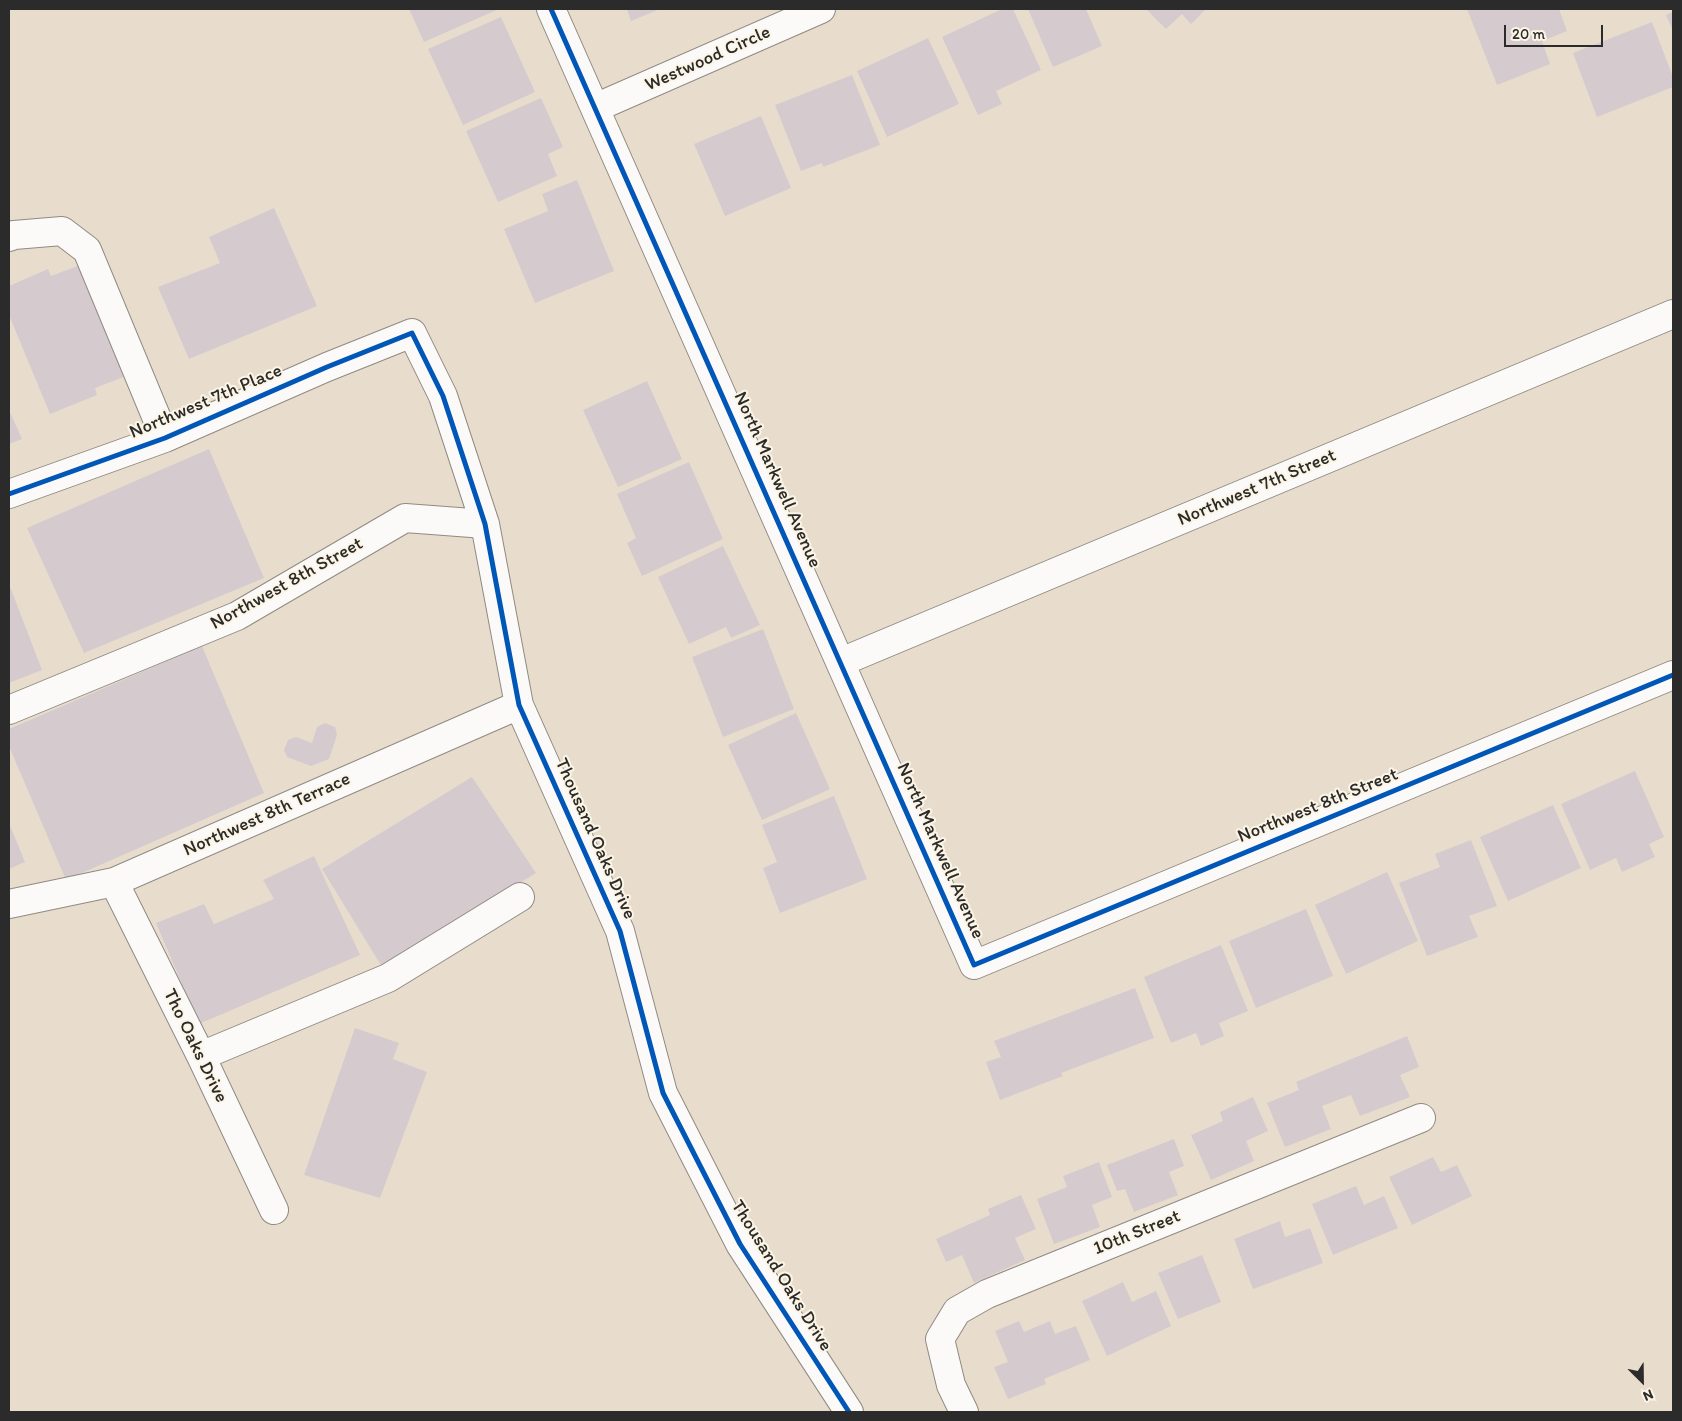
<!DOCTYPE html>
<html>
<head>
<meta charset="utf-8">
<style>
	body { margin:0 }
	#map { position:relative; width:1682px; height:1421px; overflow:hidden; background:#e8ddcd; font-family:Itim,sans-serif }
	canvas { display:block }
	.frame { position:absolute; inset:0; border:10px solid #2b2b2b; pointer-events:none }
	.north { position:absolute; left:1617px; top:1356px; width:50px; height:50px; -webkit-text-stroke:4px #fcf5e5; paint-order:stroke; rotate:157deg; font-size:14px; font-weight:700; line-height:20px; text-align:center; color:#2b2b2b }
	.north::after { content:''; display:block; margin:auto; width:18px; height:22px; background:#2b2b2b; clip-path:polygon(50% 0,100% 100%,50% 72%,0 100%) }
	.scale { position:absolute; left:1504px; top:25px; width:99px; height:22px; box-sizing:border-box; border:2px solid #2b2b2b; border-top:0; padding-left:6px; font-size:15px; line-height:18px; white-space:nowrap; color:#2b2b2b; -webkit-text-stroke:4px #fcf5e5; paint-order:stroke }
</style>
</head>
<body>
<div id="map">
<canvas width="1682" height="1421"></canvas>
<div class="frame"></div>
<div class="north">N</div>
<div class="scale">20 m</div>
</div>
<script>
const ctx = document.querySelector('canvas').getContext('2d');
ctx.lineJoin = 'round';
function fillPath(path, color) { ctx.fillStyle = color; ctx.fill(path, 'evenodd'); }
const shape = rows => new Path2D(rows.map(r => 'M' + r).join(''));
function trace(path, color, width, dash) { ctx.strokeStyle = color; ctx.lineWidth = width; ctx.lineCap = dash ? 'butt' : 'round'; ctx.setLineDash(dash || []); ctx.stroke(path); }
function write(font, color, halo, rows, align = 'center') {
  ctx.font = font + ' Itim,sans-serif'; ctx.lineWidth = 4; ctx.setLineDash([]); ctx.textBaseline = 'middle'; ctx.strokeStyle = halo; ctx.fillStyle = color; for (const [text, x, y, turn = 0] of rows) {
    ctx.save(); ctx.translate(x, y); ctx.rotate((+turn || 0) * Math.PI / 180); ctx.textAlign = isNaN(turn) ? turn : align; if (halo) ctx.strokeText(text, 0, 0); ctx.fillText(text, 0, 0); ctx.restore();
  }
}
const building = shape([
	[409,9,499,9,424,42],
	[627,9,660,9,631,21],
	[1002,9,1013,9,1041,70,996,91,1002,104,978,115,942,37],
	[1028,9,1086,9,1102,46,1053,67],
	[1146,9,1206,9,1191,24,1182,14,1166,29],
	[1467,9,1559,9,1567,31,1542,41,1550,64,1497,85],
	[1673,12,1673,31,1666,15],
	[501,17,535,92,463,125,428,49],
	[1652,22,1673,77,1673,87,1597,117,1573,53],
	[928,38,959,104,887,137,857,71],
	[852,75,880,145,823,167,822,163,801,171,775,105],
	[541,98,563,147,548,154,557,176,498,202,466,131],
	[761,116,791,188,725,216,694,144],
	[577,180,614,271,535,303,504,229,548,211,542,194],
	[274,208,317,306,189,359,158,287,220,263,209,237],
	[80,265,126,376,95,388,97,395,50,414,9,315,9,286,48,269,51,276],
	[647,381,682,459,618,487,583,410],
	[9,410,22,439,9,444],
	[209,449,264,578,84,653,27,528],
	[689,462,723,539,642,576,627,543,636,538,617,494],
	[723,546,760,625,731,638,726,627,689,644,658,577],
	[9,584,42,670,9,683],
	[763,629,794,709,723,737,692,657],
	[202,646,264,793,66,880,9,746,9,729],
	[796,713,830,789,762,820,728,745],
	[325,723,335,727,337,735,329,759,311,766,287,757,284,750,288,740,296,737,312,743,317,727],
	[1635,771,1664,837,1649,844,1655,857,1622,872,1616,858,1590,870,1561,804],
	[472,777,536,873,382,967,322,869],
	[834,796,867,879,780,913,763,868,777,862,762,825],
	[1553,805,1581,868,1508,901,1480,837],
	[9,823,25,862,9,869],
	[1471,840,1497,906,1469,916,1478,937,1427,956,1399,883,1440,867,1435,854],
	[314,856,360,955,199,1024,156,923,204,904,214,924,274,899,263,880],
	[1387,872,1418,941,1346,974,1315,905],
	[1306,909,1333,976,1256,1008,1229,941],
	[1221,945,1248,1011,1219,1023,1224,1036,1201,1046,1196,1033,1171,1043,1144,977],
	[1135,988,1154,1038,1061,1073,1063,1076,1000,1100,986,1062,1001,1057,994,1041],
	[355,1028,399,1043,393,1059,427,1072,380,1198,304,1175],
	[1407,1036,1419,1067,1400,1075,1410,1097,1360,1116,1351,1095,1322,1106,1331,1129,1285,1147,1267,1103,1299,1090,1296,1082],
	[1253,1097,1268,1131,1246,1141,1254,1161,1211,1180,1191,1135,1223,1121,1220,1112],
	[1174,1139,1184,1166,1169,1172,1178,1195,1134,1212,1125,1189,1117,1191,1107,1165],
	[1433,1157,1441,1172,1457,1165,1472,1196,1412,1225,1389,1177],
	[1099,1162,1112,1197,1092,1205,1100,1227,1054,1244,1037,1199,1067,1187,1063,1176],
	[1356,1186,1364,1205,1384,1196,1398,1228,1333,1255,1312,1204],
	[1021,1195,1036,1229,1015,1238,1025,1260,974,1283,962,1255,946,1262,936,1239,990,1215,988,1209],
	[1280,1221,1285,1237,1310,1228,1323,1263,1253,1289,1234,1239],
	[1202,1255,1221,1302,1178,1319,1158,1273],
	[1123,1282,1132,1302,1156,1291,1171,1326,1107,1356,1082,1301],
	[1019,1321,1024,1332,1050,1321,1055,1334,1076,1326,1090,1360,1044,1379,1046,1384,1008,1399,994,1367,1008,1362,995,1331]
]);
const minor = shape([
	[551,9,974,965,1673,675],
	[595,108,821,9],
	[9,237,14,235,62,231,87,250,165,438],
	[9,494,165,438,327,367,412,333,443,396,485,524,519,705,620,931,663,1093,740,1244,849,1412],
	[841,662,1673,314],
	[9,710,237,616,405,518,485,524],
	[114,882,201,1056,274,1210],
	[9,904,114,882,519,705],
	[201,1056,388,978,520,897],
	[964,1412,951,1385,940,1339,957,1311,987,1294,1421,1118]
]);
const cycleway = shape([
	[551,9,974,965,1673,675],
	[9,494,165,438,327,367,412,333,443,396,485,524,519,705,620,931,663,1093,740,1244,849,1412]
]);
const streetNames = [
	["Westwood Circle",708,59,-24],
	["Northwest 7th Place",206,402,-23],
	["North Markwell Avenue",777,480,66],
	["Northwest 7th Street",1257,488,-23],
	["Northwest 8th Street",287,584,-29],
	["Northwest 8th Street",1318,806,-22],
	["Northwest 8th Terrace",267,815,-24],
	["Thousand Oaks Drive",595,839,66],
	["North Markwell Avenue",940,851,66],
	["Tho Oaks Drive",195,1046,64],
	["10th Street",1137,1233,-22],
	["Thousand Oaks Drive",781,1276,58]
];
fillPath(building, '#d5cbce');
trace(minor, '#8f8a82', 30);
trace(minor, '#fcfaf8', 28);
trace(cycleway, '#0057b8', 5);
write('19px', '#2b2b2b', '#fcf5e5', streetNames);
</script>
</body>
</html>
